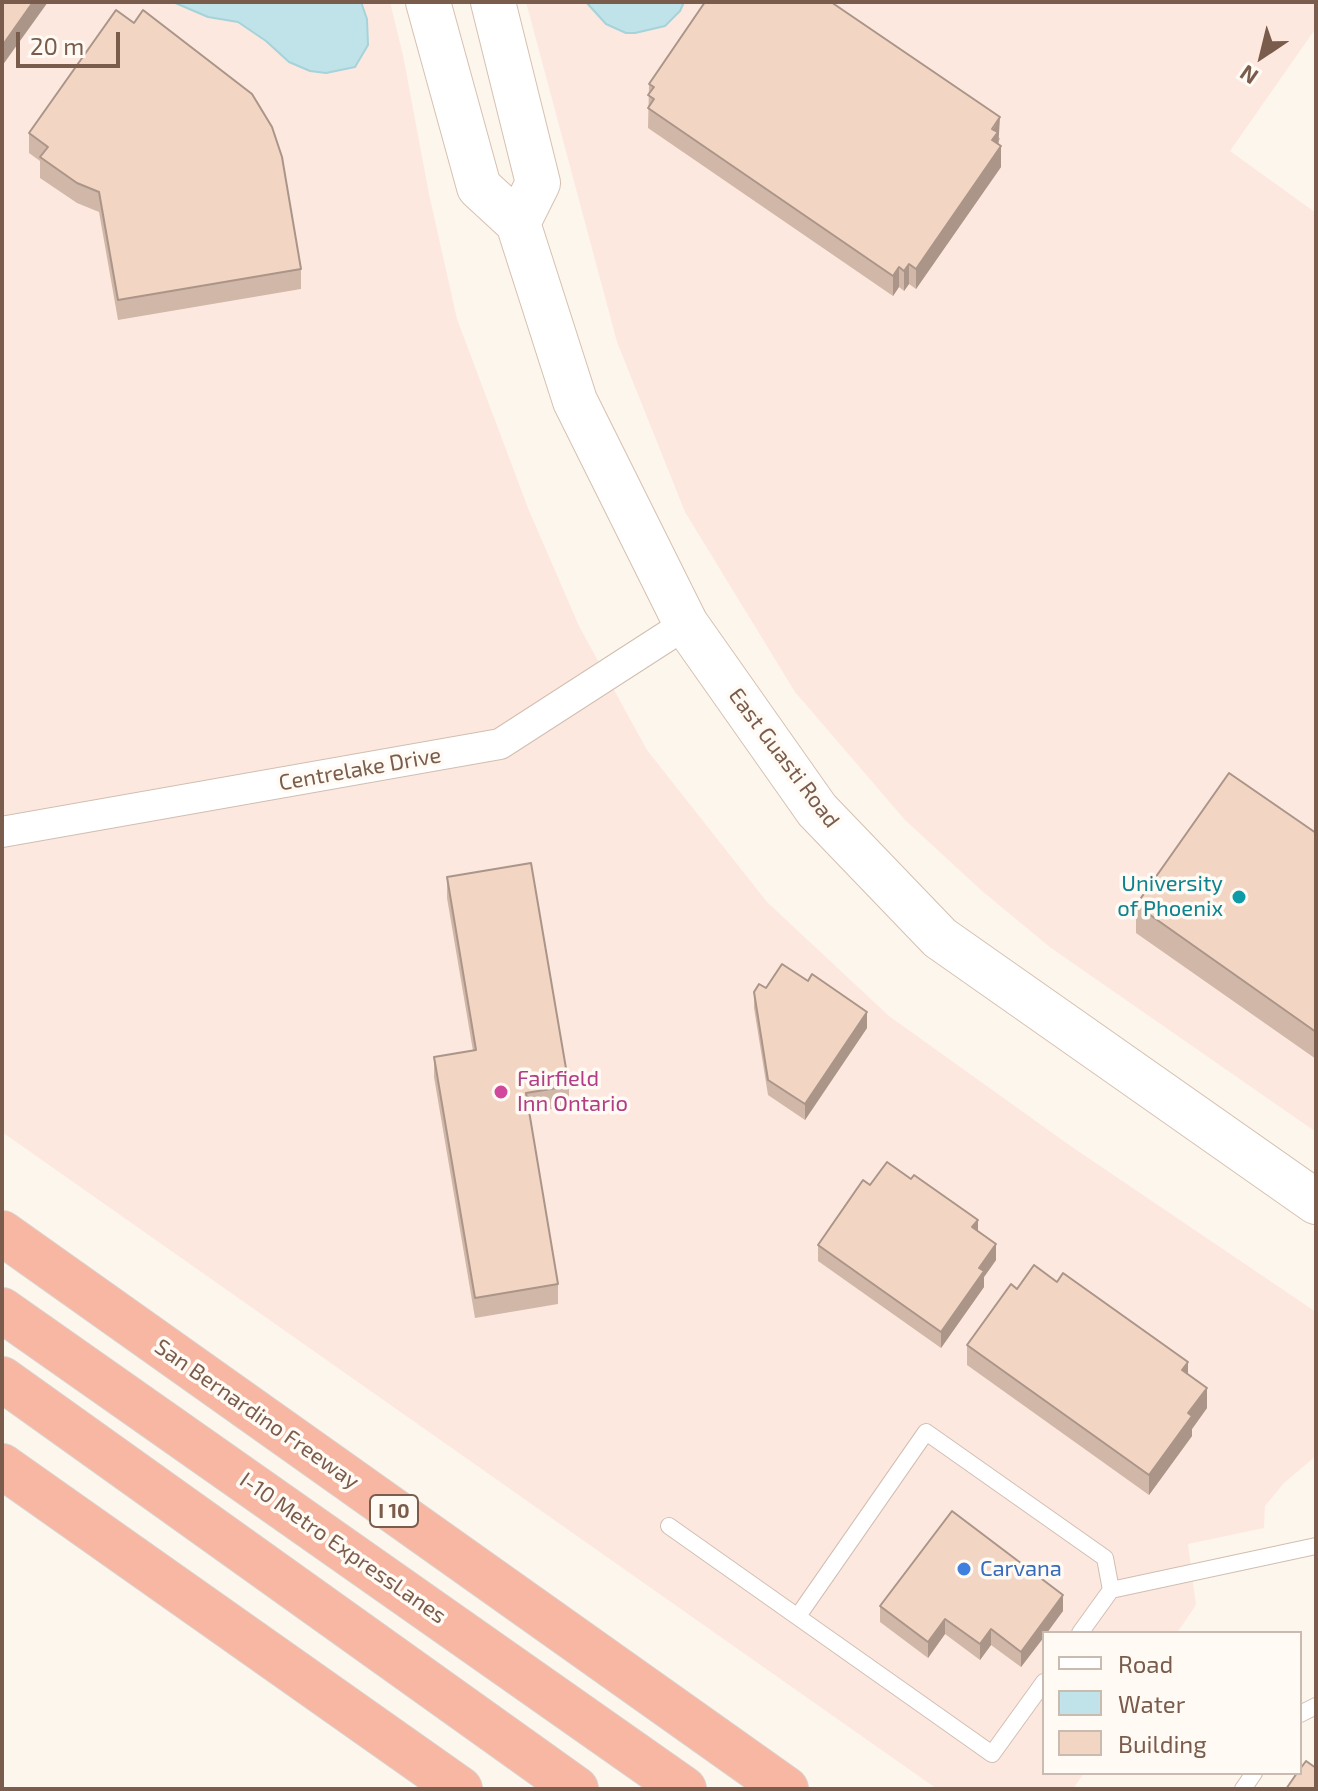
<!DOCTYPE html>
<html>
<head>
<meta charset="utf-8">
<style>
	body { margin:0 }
	#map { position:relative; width:1318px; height:1791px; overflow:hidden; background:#fdf6ec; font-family:"Exo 2",sans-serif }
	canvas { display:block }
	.frame { position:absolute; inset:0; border:4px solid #7a5c4d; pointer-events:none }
	.legend { position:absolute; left:1042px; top:1631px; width:260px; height:144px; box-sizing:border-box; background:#fffaf3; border:2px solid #cabbb1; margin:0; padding:10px 14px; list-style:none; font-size:24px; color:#7a5c4d }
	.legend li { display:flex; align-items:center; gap:16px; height:40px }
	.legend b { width:40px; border:2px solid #cabbb1 }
	.north { position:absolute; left:1222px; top:16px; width:80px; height:80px; -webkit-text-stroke:6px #fffaf3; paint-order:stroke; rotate:215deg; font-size:22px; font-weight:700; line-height:32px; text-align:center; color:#7a5c4d }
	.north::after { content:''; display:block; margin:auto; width:28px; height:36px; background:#7a5c4d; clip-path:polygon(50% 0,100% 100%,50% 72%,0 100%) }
	.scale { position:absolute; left:16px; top:32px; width:104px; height:36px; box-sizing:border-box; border:4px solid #7a5c4d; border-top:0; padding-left:10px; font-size:24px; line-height:28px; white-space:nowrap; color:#7a5c4d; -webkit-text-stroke:6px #fffaf3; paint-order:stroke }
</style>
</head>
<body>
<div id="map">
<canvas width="1318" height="1791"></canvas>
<div class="frame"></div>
<ul class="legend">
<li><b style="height:10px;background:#fff"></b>Road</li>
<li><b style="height:22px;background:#bfe3e8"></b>Water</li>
<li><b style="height:22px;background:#f3d5c3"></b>Building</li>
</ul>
<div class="north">N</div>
<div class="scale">20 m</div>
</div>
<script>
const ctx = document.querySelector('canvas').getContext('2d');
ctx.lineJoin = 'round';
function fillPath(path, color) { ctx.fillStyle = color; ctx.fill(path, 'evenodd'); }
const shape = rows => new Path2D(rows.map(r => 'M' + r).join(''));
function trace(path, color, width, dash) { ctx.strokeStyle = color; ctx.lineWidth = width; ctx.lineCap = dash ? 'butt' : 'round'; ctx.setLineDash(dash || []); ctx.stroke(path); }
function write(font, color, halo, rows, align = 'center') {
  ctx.font = font + ' "Exo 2",sans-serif'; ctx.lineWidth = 7; ctx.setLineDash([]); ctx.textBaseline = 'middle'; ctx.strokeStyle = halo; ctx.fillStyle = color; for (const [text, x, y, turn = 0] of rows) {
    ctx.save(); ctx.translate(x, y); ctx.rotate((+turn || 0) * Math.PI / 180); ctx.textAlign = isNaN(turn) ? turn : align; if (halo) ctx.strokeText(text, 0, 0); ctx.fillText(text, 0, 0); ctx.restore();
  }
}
const commercial = shape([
	[2,2,390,2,403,55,429,194,457,319,528,508,579,626,647,750,767,902,889,1016,1072,1147,1316,1312,1316,1456,1284,1483,1265,1506,1264,1528,1188,1544,1196,1605,1177,1633,1044,1633,1044,1773,1084,1773,1073,1789,937,1789,2,1132],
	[526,2,1316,2,1316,28,1230,151,1316,213,1316,1132,1051,948,982,891,905,820,795,692,685,512,617,342]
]);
const water = shape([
	[173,2,361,2,367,19,368,45,355,67,326,73,310,71,289,62,266,41,238,22,208,17,173,2],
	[586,2,684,2,680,11,665,26,635,33,626,33,606,24,586,2]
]);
const lane = shape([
	[669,1526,992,1754,1044,1682],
	[798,1616,926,1432,1105,1558,1111,1590],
	[1080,1633,1111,1590,1316,1546],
	[1300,1714,1316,1706],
	[1243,1789,1254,1773]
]);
const street = shape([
	[2,832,500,744,686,624]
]);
const secondary = shape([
	[428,2,479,187,518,223,575,401,686,624,817,810,940,938,1316,1202],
	[493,2,538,183,518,223]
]);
const highway = shape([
	[2,1233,786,1789],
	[2,1310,684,1789],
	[2,1379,576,1789],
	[2,1466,460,1789]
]);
const wall = shape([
	[649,84,1000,138,998,144,1001,167,916,289,909,284,904,291,899,287,893,296,648,128],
	[29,133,301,269,301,289,118,320,99,212,77,203,40,178,40,161,29,153],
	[1316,833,1316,1059,1136,933,1136,905],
	[447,877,569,1086,569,1106,529,1113,558,1284,558,1304,475,1318,434,1077,434,1057,473,1051,447,898],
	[766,988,867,1028,805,1120,768,1095,754,1008,754,992],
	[870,1185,978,1231,996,1260,984,1277,984,1287,941,1348,818,1261,818,1245],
	[1017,1289,1188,1374,1207,1408,1192,1429,1192,1436,1149,1495,967,1365,967,1345],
	[880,1606,1063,1611,1044,1633,1044,1637,1021,1667,991,1645,980,1660,945,1634,928,1658,880,1622]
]);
const shadedWall = shape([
	[33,2,48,2,2,66,2,46],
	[1000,117,998,151,1001,146,1001,167,916,289,916,269],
	[909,264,909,284,904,291,904,271],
	[899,267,899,287,893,296,893,276],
	[867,1012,867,1028,805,1120,805,1104],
	[978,1220,978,1236,972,1227],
	[996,1244,996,1260,984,1277,984,1287,941,1348,941,1332,979,1268],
	[1188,1362,1188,1383,1182,1370],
	[1207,1388,1207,1408,1192,1429,1192,1436,1149,1495,1149,1475,1188,1413],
	[1063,1595,1063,1611,1047,1633,1044,1633,1044,1637,1021,1667,1021,1652],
	[945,1619,945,1634,928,1658,928,1642],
	[991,1629,991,1645,980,1660,980,1644]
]);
const building = shape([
	[2,2,33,2,2,46,2,2],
	[705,2,831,2,1000,117,992,129,998,132,992,140,1001,146,916,269,909,264,904,271,899,267,893,276,648,108,654,99,648,95,654,87,649,84,705,2],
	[116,10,134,23,143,10,252,94,272,127,282,157,301,269,118,300,99,192,77,183,40,157,48,147,29,133,116,10],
	[1229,773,1316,833,1316,1032,1136,905,1229,773],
	[531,863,569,1086,526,1093,558,1284,475,1298,434,1057,476,1050,447,877,531,863],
	[782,964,808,981,812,974,867,1012,805,1104,768,1080,754,992,759,984,766,988,782,964],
	[887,1162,911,1179,914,1175,978,1220,972,1227,996,1244,979,1268,984,1271,941,1332,818,1245,863,1180,870,1185,887,1162],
	[1034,1265,1057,1282,1063,1273,1188,1362,1182,1370,1207,1388,1188,1413,1192,1416,1149,1475,967,1345,1011,1284,1017,1289,1034,1265],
	[952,1511,1063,1595,1021,1652,991,1629,980,1644,945,1619,928,1642,880,1606,952,1511],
	[1306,1761,1316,1768,1316,1789,1286,1789,1297,1773,1300,1773,1300,1769,1306,1761]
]);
const markers = [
	[1239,897,8,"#0f9aa8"],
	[501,1092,8,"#d1479c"],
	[964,1569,8,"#3f7fe0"]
];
const shields = [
	[394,1511,48]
];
const shieldNames = [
	["I 10",394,1511]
];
const streetNames = [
	["East Guasti Road",784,758,53],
	["Centrelake Drive",360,769,-10],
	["San Bernardino Freeway",257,1414,35],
	["I-10 Metro ExpressLanes",343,1548,35]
];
const cultureNames = [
	["University",1223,884],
	["of Phoenix",1223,909]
];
const hotelNames = [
	["Fairfield",517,1079],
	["Inn Ontario",517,1104]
];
const shopNames = [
	["Carvana",980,1569]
];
fillPath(commercial, '#fde8e0');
fillPath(water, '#bfe3e8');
trace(water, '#a5d3da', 2);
trace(lane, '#d1beb0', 18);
trace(street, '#d1beb0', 32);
trace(secondary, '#d6c0b0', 46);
trace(highway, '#dad1cd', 46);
trace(lane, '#fff', 16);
trace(street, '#fff', 30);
trace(secondary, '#fff', 44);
trace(highway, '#f7b7a3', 44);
fillPath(wall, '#d1b7a8');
fillPath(shadedWall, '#aa9588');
fillPath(building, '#f3d5c3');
trace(building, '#aa9588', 2);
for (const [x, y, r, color] of markers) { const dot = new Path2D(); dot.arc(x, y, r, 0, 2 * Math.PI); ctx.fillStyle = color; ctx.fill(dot); trace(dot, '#fffaf3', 3); }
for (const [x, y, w] of shields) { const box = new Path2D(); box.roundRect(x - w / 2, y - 16, w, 32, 6); ctx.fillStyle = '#fffaf3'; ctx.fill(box); trace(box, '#7a5c4d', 2); }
write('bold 20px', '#7a5c4d', null, shieldNames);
write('22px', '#7a5c4d', '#fffaf3', streetNames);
write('22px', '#0d838f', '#fffaf3', cultureNames, 'right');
write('22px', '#b23c85', '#fffaf3', hotelNames, 'left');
write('22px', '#366cbe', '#fffaf3', shopNames, 'left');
</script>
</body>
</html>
